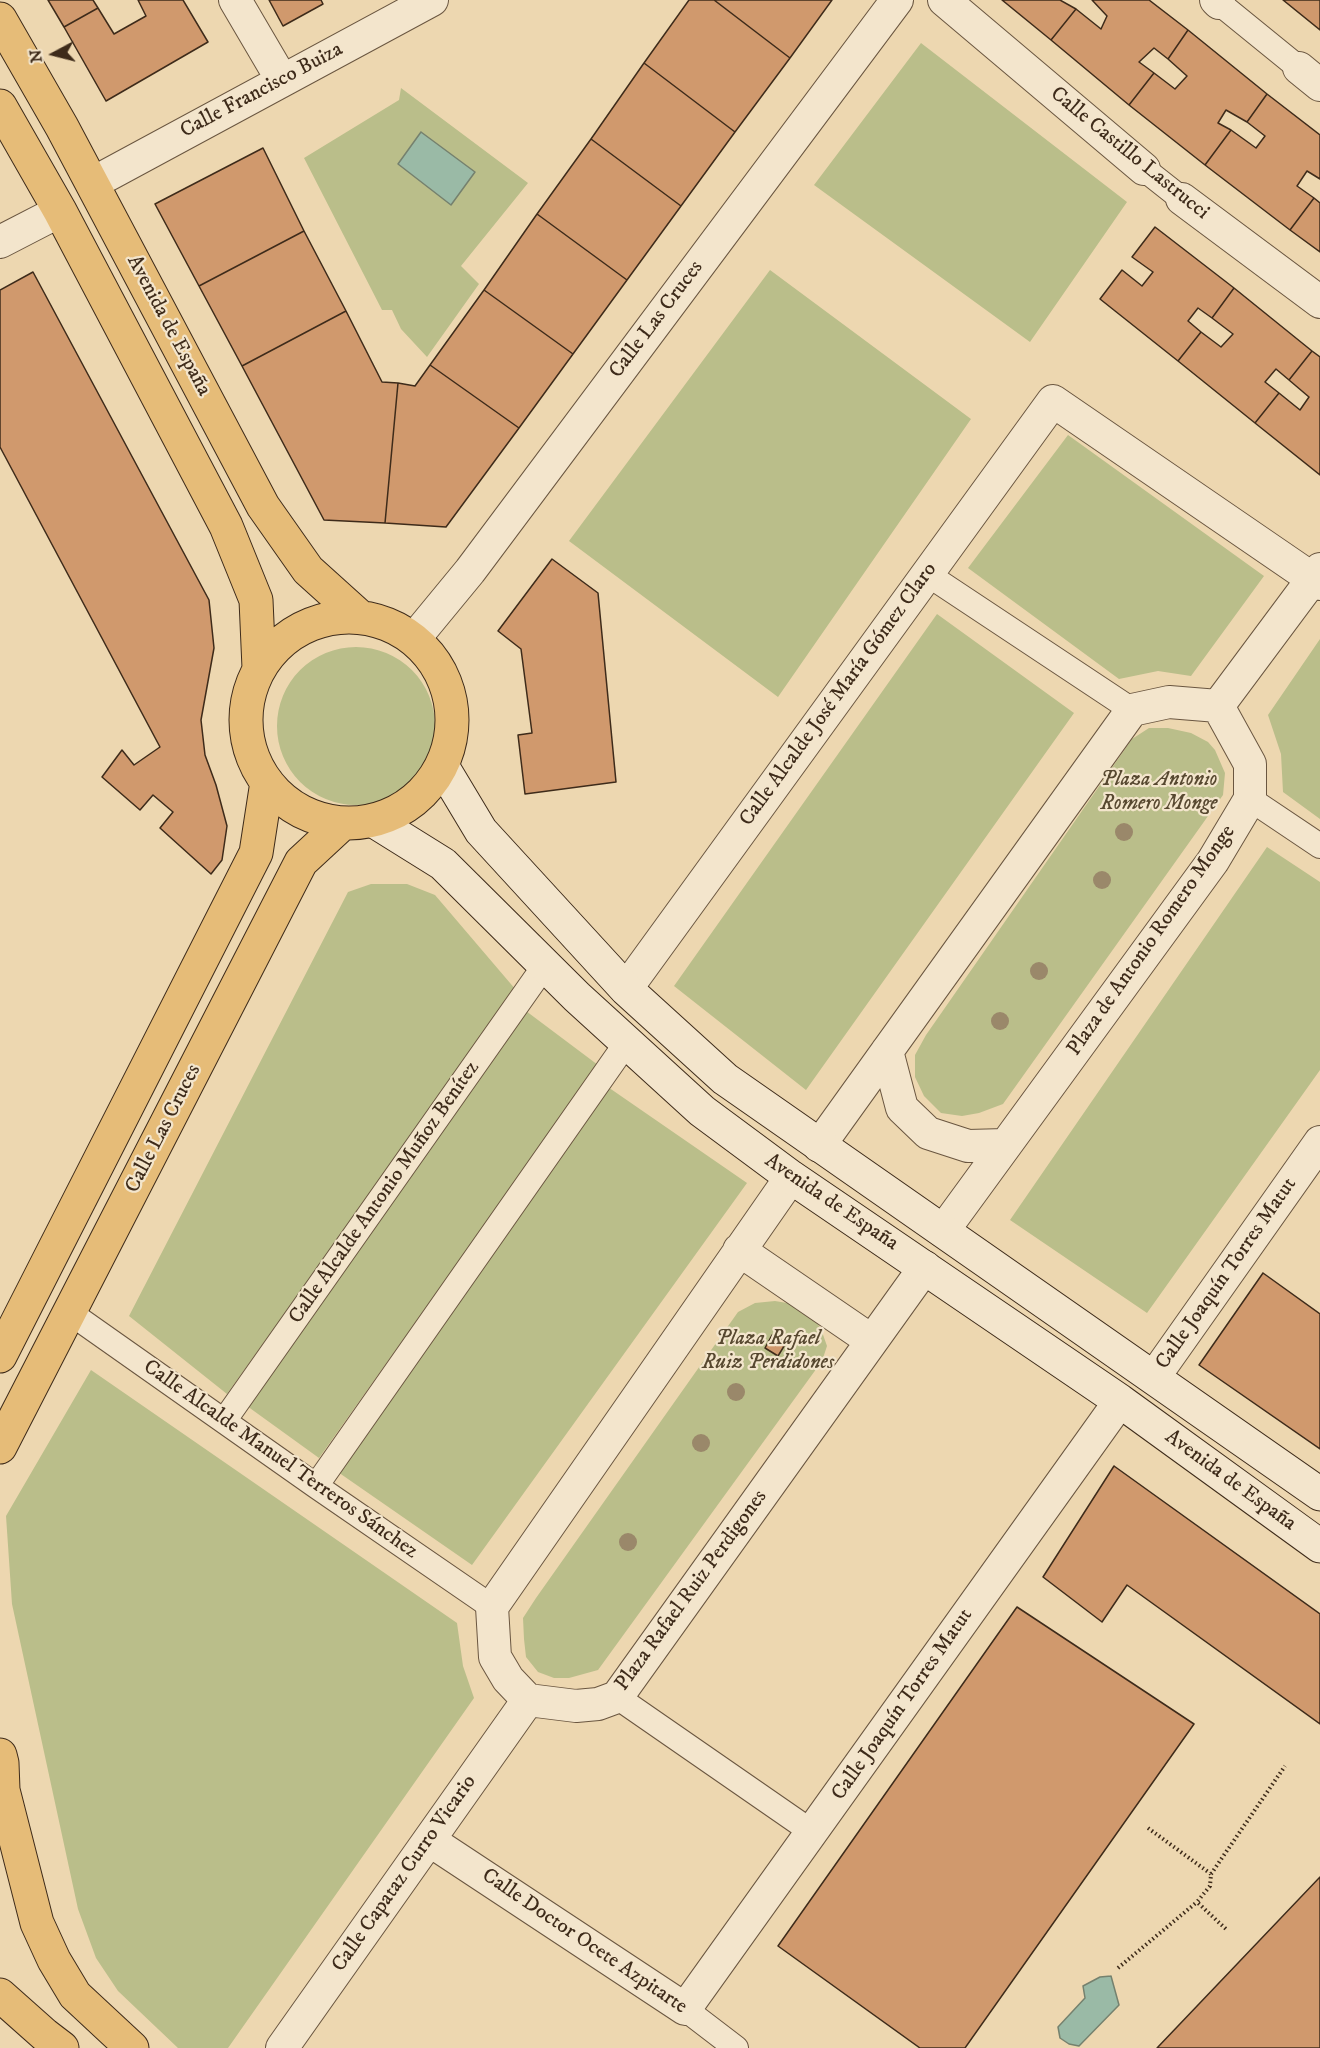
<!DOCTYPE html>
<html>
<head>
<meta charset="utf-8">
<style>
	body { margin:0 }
	#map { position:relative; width:1320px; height:2048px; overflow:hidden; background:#edd7b0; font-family:"IM FELL DW Pica",serif }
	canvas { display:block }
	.north { position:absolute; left:24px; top:24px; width:60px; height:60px; -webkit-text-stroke:4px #f3e5cc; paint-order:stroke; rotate:263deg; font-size:16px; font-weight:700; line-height:24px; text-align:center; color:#3e2b1a }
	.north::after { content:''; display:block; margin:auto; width:21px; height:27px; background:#3e2b1a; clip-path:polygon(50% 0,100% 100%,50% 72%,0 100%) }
</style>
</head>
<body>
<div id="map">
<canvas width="1320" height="2048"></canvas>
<div class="north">N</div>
</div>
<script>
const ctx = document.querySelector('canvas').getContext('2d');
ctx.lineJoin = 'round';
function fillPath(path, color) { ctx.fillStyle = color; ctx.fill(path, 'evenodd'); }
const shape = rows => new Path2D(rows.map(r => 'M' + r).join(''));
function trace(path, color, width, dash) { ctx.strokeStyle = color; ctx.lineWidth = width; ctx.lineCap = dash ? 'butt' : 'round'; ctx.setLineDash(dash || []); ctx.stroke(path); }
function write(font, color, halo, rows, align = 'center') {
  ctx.font = font + ' "IM FELL DW Pica",serif'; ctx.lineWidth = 4.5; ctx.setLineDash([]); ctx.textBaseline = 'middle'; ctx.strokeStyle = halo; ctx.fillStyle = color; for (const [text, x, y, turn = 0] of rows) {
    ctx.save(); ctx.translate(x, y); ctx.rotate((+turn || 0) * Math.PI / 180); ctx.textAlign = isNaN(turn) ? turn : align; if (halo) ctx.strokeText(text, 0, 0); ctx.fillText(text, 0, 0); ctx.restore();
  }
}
const green = shape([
	[921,43,1127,202,1030,342,814,185],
	[401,88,528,183,461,266,479,284,427,357,401,329,392,310,382,310,304,158,399,100],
	[770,270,971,419,778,697,569,541],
	[1068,435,1264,576,1191,676,1158,671,1119,679,968,568],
	[937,614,1074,713,806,1090,674,986],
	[1320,639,1320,819,1283,792,1281,754,1268,715],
	'277 726a79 79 0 1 1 158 0a79 79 0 1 1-158 0Z',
	[1149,728,1168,728,1191,733,1208,742,1215,750,1225,773,1223,795,1003,1104,979,1113,962,1116,941,1113,924,1096,915,1077,915,1055,926,1035,1132,739],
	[1267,847,1320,882,1320,1070,1147,1313,1010,1220],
	[371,884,407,884,435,895,516,990,227,1394,129,1316,348,892],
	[522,1008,598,1065,319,1458,247,1406],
	[605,1085,747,1183,472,1565,335,1470],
	[775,1301,799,1305,811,1314,821,1329,827,1346,822,1361,598,1670,569,1678,554,1678,538,1672,526,1657,524,1639,523,1618,536,1598,738,1312,755,1303],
	[91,1370,457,1623,463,1666,474,1698,228,2048,178,2048,118,1991,96,1958,78,1909,12,1604,6,1516]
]);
const water = shape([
	[421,132,475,172,451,205,398,164,421,132],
	[1111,1976,1119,2005,1079,2046,1069,2044,1060,2038,1058,2027,1085,1998,1083,1986,1100,1977,1111,1976]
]);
const building = shape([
	[48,0,93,0,98,8,64,27,48,0],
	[138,0,183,0,208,42,106,101,64,27,98,8,114,34,146,16,138,0],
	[269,0,321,0,323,4,283,26,269,0],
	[689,0,714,0,790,58,735,132,644,63,689,0],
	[714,0,832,0,790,58,714,0],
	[1002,0,1060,0,1076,9,1051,40,1002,0],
	[1092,0,1149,0,1188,30,1168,59,1154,48,1139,62,1154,73,1129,105,1051,40,1076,9,1101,29,1107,16,1092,0],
	[1283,0,1320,0,1320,30,1283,0],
	[1188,30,1267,94,1247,122,1226,110,1218,123,1231,130,1205,165,1129,105,1154,73,1175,89,1187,76,1168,59,1188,30],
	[644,63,735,132,681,206,591,139,644,63],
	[1267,94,1320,135,1320,179,1307,171,1297,186,1314,198,1290,230,1205,165,1231,130,1256,148,1265,136,1247,122,1267,94],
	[591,139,681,206,627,280,537,214,591,139],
	[263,148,304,231,199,286,155,204,263,148],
	[1314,198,1320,203,1320,252,1290,230,1314,198],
	[537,214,627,280,573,354,484,290,537,214],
	[1155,227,1234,288,1212,318,1198,308,1188,321,1201,332,1178,361,1100,299,1122,270,1142,286,1153,272,1132,257,1155,227],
	[304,231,346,311,242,366,199,286,304,231],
	[33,272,209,600,214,648,201,720,205,755,216,785,227,826,222,860,211,874,160,828,173,812,153,795,140,810,102,777,122,750,134,765,160,747,0,447,0,290,33,272],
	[1234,288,1312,351,1289,380,1276,369,1265,382,1279,393,1255,423,1178,361,1201,332,1221,347,1233,334,1212,318,1234,288],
	[484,290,573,354,519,428,430,365,484,290],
	[346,311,382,382,398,383,385,523,324,520,242,366,346,311],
	[1312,351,1320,357,1320,475,1255,423,1279,393,1300,410,1309,397,1289,380,1312,351],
	[430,365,519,428,446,527,385,523,398,383,415,386,430,365],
	[552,559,598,593,616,782,525,794,518,735,532,733,521,649,498,631,552,559],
	[1263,1273,1320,1314,1320,1449,1199,1365,1263,1273],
	[772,1335,786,1343,778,1356,765,1348,772,1335],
	[1114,1466,1320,1614,1320,1724,1127,1585,1102,1622,1043,1577,1114,1466],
	[1017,1607,1194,1724,965,2048,920,2048,778,1946,1017,1607],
	[1320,1877,1320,2048,1157,2048,1320,1877]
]);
const path = shape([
	[1148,1828,1211,1874,1210,1886,1197,1902,1227,1930],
	[1211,1874,1285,1766],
	[1118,1968,1197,1902]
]);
const pedestrian = shape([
	[1219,3,1299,68],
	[1144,169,1182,199],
	[927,574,1132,710],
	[1250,799,1320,846],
	[69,1312,316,1486,492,1607],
	[224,1421,545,965],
	[316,1486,627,1042],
	[617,1697,812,1832],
	[685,2009,736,2048]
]);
const minor = shape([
	[235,0,282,80],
	[944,0,1144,169],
	[1216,0,1219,3],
	[1299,68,1320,85],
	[93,183,432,0],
	[1182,199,1320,302],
	[0,242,60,211],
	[414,639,470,571,897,0],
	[1218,706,1320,569],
	[626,989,1053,401,1320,584],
	[887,1051,902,1108,928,1133,968,1146,1005,1145],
	[819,1146,1132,710,1169,702,1218,706],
	[791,1177,492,1607,495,1657,508,1679,528,1700,576,1706,598,1704,617,1697,925,1267],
	[943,1231,1213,861,1250,799,1250,764,1218,706],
	[739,1250,872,1341],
	[1154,1377,1320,1142],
	[429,1840,685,2009,1120,1401],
	[282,2048,528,1700]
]);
const secondary = shape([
	[442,766,481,831,626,989,725,1079,1320,1494],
	[374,821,443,864,577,997,702,1111,791,1177,1120,1401,1320,1546]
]);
const primary = shape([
	[0,19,62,127,263,506,308,570,359,616],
	[0,106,60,211,226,526,256,600,259,668],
	'246 720a103 103 0 1 1 206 0a103 103 0 1 1-206 0Z',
	[0,1356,256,853,267,782],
	[0,1447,301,862,342,824],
	[0,1755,2,1763,3,1790,0,1801],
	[3,1790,37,1923,54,1960,75,1995,132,2048],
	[0,1995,45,2035,62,2048]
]);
const trees = [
	[1124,832],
	[1102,880],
	[1039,971],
	[1000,1021],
	[736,1392],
	[701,1443],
	[628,1542]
];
const streetNames = [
	["Calle Francisco Buiza",262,91,-28],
	["Calle Castillo Lastrucci",1129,154,39],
	["Calle Las Cruces",657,320,-53],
	["Avenida de España",168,326,62],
	["Calle Alcalde José María Gómez Claro",839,695,-54],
	["Plaza de Antonio Romero Monge",1152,941,-55],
	["Calle Las Cruces",164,1129,-63],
	["Calle Alcalde Antonio Muñoz Benítez",385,1193,-55],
	["Avenida de España",831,1203,34],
	["Calle Joaquín Torres Matut",1227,1274,-55],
	["Calle Alcalde Manuel Terreros Sánchez",280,1460,35],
	["Avenida de España",1230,1481,36],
	["Plaza Rafael Ruiz Perdigones",692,1591,-54],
	["Calle Joaquín Torres Matut",903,1705,-55],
	["Calle Capataz Curro Vicario",405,1874,-55],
	["Calle Doctor Ocete Azpitarte",584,1942,34]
];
const parkNames = [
	["Plaza Antonio",1159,781],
	["Romero Monge",1159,805],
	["Plaza Rafael",768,1340],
	["Ruiz Perdidones",768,1364]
];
fillPath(green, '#babe8a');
fillPath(water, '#9abaa6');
trace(water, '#75816e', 1.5);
fillPath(building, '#d0996d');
trace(building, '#3e2b1a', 1.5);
trace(pedestrian, '#6a5640', 26);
trace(minor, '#6a5640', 34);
trace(secondary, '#3e2b1a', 35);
trace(primary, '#3e2b1a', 35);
trace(path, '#3e2b1a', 4, [1.5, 3]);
trace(pedestrian, '#f3e5cc', 24);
trace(minor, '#f3e5cc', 32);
trace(secondary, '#f3e5cc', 33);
trace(primary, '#e6bc78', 33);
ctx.fillStyle = '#9a886a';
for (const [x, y] of trees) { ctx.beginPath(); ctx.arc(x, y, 9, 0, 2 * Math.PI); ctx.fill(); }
write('21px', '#3e2b1a', '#f3e5cc', streetNames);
write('italic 21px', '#574830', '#f3e5cc', parkNames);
</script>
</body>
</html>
